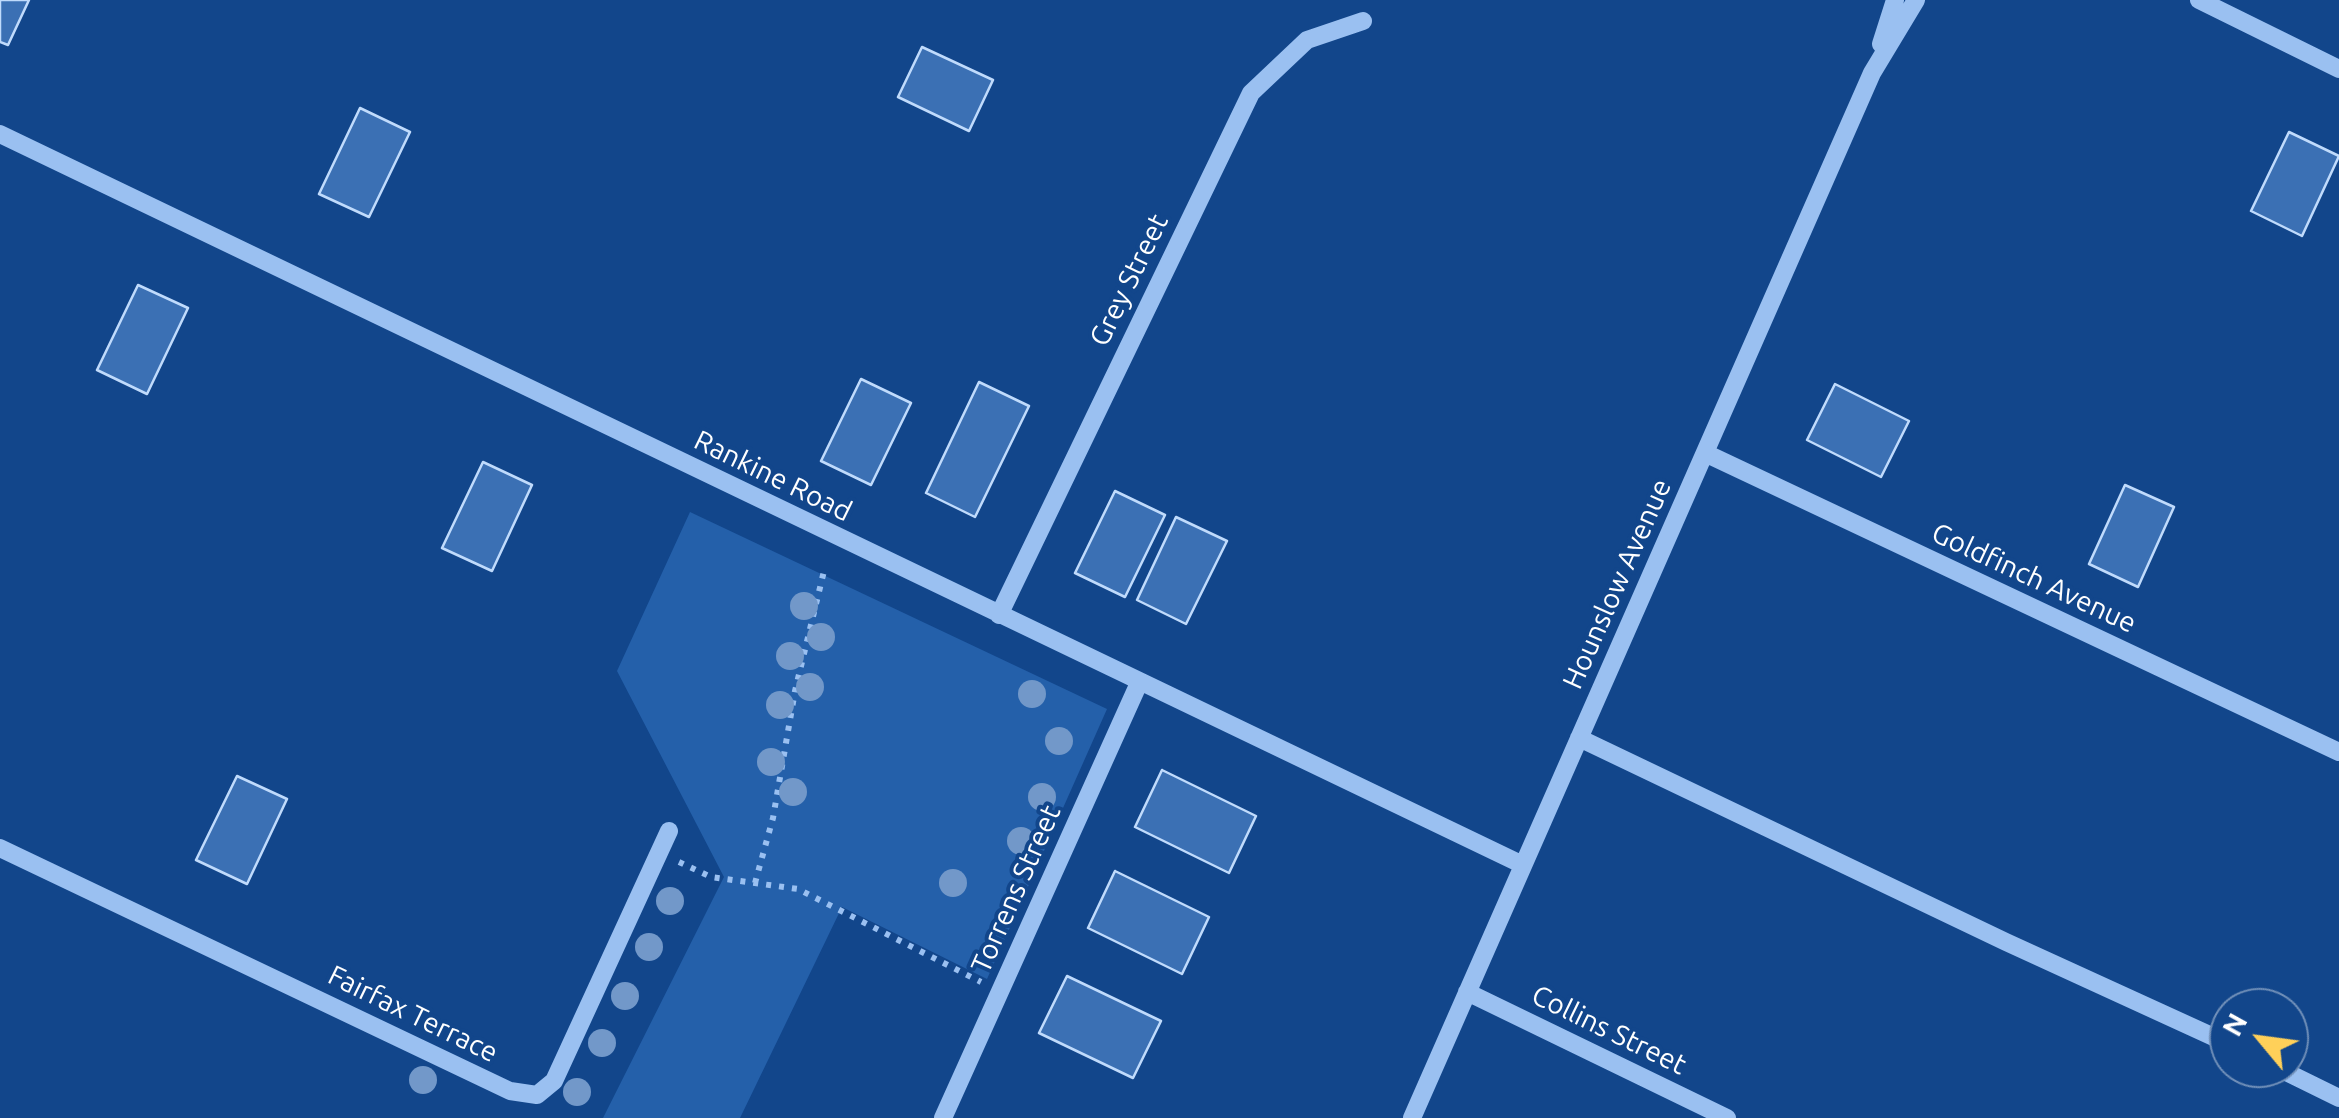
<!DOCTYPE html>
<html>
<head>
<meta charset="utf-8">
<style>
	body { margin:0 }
	#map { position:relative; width:2339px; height:1118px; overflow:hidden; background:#12468b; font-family:Ubuntu,sans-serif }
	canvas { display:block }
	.north { position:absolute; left:2209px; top:988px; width:100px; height:100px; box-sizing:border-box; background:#12468b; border:2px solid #7190b9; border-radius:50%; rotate:299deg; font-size:28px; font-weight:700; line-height:40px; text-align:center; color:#fff }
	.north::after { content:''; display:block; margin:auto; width:35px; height:45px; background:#ffd059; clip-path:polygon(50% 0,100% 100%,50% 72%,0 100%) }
</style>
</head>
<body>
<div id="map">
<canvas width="2339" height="1118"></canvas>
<div class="north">N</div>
</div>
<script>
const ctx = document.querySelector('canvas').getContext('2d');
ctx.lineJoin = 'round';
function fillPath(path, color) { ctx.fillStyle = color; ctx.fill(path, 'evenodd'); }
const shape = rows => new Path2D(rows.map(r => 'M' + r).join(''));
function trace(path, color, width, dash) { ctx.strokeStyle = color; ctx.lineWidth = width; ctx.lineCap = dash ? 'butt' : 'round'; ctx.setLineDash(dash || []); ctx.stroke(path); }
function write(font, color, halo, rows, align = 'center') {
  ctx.font = font + ' Ubuntu,sans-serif'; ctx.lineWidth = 8; ctx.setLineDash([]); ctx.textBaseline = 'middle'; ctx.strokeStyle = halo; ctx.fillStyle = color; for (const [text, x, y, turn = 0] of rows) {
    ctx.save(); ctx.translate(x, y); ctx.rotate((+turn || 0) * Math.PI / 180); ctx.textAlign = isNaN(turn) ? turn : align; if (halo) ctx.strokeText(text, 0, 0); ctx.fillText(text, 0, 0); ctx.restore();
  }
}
const green = shape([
	[690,512,1107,709,987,979,842,907,740,1118,603,1118,724,877,617,671]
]);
const building = shape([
	[0,0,29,0,8,45,0,42,0,0],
	[922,47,993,80,969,131,898,97,922,47],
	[360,108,410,132,369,217,319,194,360,108],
	[2289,132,2339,156,2302,236,2251,211,2289,132],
	[138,285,188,308,147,394,97,370,138,285],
	[861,379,911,403,871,485,821,461,861,379],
	[979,382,1029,406,975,517,926,493,979,382],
	[1835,384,1909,421,1881,477,1807,440,1835,384],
	[483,462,532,485,492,571,442,548,483,462],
	[2125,485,2174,507,2138,587,2089,564,2125,485],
	[1115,491,1165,515,1125,597,1075,573,1115,491],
	[1176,517,1227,541,1186,624,1137,600,1176,517],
	[1162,770,1256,816,1229,873,1135,827,1162,770],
	[237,776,287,799,247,884,196,860,237,776],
	[1115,871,1209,917,1182,974,1088,928,1115,871],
	[1067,976,1161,1021,1133,1078,1039,1033,1067,976]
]);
const path = shape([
	[679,862,711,877,798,889,981,982],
	[755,883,773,818,795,691,824,571]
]);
const minor = shape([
	[2199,0,2339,69],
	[1881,44,1895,0],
	[0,134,1523,865],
	[1705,453,2339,752],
	[999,615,1251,93,1307,40,1363,21],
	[1579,738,2006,942,2229,1044],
	[0,848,510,1091,537,1095,554,1081,669,831],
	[1467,992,1727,1118],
	[2278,1068,2339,1098],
	[943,1118,1139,683],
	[1412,1118,1872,73,1916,0]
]);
const trees = [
	[804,606],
	[821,637],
	[790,656],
	[810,687],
	[1032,694],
	[780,705],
	[1059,741],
	[771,762],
	[793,792],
	[1042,797],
	[1021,841],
	[953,883],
	[670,901],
	[649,947],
	[625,996],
	[602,1043],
	[423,1080],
	[577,1092]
];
const streetNames = [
	["Grey Street",1129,280,-64],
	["Rankine Road",773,476,26],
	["Goldfinch Avenue",2034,578,25],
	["Hounslow Avenue",1617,584,-66],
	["Torrens Street",1016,889,-66],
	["Fairfax Terrace",413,1014,26],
	["Collins Street",1609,1030,26]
];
fillPath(green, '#2460aa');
fillPath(building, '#3b70b4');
trace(building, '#c0dbfc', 2.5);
trace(path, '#9ac0f1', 6, [5, 8]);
trace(minor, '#9ac0f1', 18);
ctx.fillStyle = '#7298c9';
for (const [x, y] of trees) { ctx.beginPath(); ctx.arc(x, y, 14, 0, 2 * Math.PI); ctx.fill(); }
write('28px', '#fff', '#12468b', streetNames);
</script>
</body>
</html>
